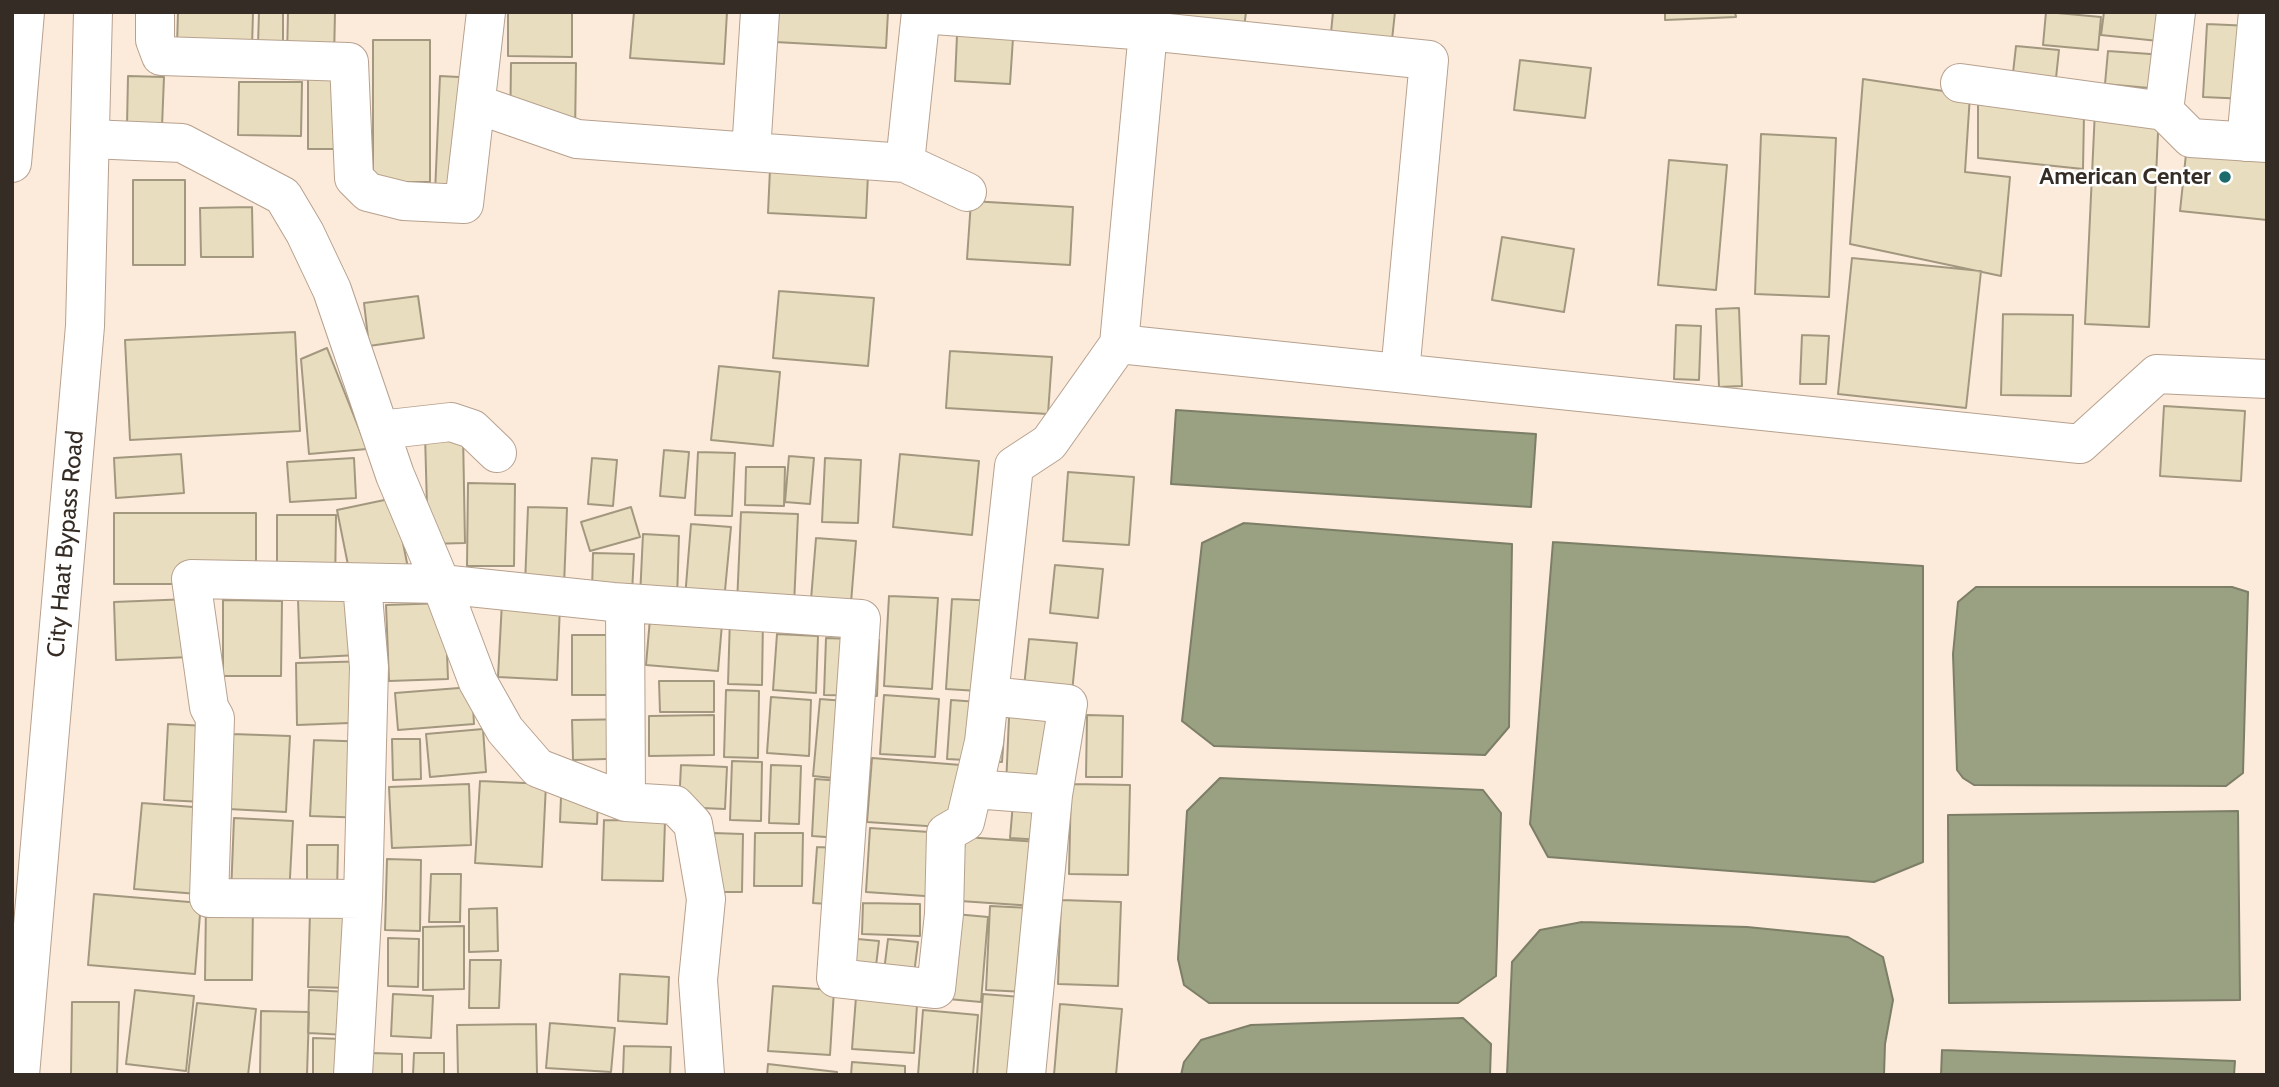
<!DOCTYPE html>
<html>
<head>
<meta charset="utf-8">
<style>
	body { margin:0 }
	#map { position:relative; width:2279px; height:1087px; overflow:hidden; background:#fdf8f4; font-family:Cabin,sans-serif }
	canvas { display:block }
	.frame { position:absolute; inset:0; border:14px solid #352d25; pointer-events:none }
</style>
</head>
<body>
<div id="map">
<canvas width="2279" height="1087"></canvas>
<div class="frame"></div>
</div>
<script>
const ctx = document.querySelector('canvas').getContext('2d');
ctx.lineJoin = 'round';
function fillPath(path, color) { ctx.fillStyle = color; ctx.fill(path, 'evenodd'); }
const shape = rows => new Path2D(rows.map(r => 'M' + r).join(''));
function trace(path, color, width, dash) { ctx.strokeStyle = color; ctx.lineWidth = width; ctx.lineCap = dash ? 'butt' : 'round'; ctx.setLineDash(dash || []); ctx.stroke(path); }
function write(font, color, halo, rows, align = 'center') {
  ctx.font = font + ' Cabin,sans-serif'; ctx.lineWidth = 5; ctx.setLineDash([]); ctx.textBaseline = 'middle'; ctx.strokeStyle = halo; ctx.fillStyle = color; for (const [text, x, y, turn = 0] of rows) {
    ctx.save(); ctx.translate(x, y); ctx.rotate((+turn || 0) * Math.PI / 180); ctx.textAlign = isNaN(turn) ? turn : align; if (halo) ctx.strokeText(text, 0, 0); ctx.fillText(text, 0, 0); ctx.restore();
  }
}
const built = shape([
	[12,12,2267,12,2267,1075,12,1075]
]);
const water = shape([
	[1176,410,1536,434,1531,507,1171,484,1176,410],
	[1244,523,1512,544,1509,727,1485,755,1214,746,1182,721,1202,543,1244,523],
	[1553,542,1923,566,1923,862,1874,882,1548,857,1530,824,1553,542],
	[1976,587,2232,587,2248,592,2243,773,2226,786,1974,785,1963,778,1957,770,1953,654,1958,602,1976,587],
	[1220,778,1483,790,1501,813,1496,976,1458,1003,1209,1003,1184,985,1178,959,1187,811,1220,778],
	[2238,811,2240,1000,1949,1003,1948,815,2238,811],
	[1582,922,1747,927,1848,937,1883,957,1893,1000,1885,1044,1884,1075,1507,1075,1512,962,1540,930,1582,922],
	[1463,1018,1491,1044,1490,1075,1181,1075,1184,1062,1201,1040,1251,1025,1463,1018],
	[1942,1050,2235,1061,2234,1075,1941,1075,1942,1050]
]);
const building = shape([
	[178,12,253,12,252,48,177,46,178,12],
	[259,12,283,12,283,46,258,45,259,12],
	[288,12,335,12,334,59,287,57,288,12],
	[508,12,572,12,572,57,508,56,508,12],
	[634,12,727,12,724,64,630,58,634,12],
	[777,12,888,12,886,48,775,42,777,12],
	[1094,12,1246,12,1244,28,1094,12],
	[1333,12,1395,12,1391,49,1330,43,1333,12],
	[1665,12,1735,12,1736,17,1665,20,1665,12],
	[2046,12,2101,17,2098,50,2043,45,2046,12],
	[2104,12,2171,12,2168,42,2101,35,2104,12],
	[2207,24,2251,26,2247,99,2203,97,2207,24],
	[957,35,1013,38,1010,84,955,81,957,35],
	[373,40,430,40,430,182,373,182,373,40],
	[2016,46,2059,50,2056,78,2013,73,2016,46],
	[2108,51,2164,55,2160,89,2105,84,2108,51],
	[1520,60,1591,68,1585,118,1514,110,1520,60],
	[511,63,576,63,575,136,510,136,511,63],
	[308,74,366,74,365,149,308,149,308,74],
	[128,76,164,77,162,127,127,126,128,76],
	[440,76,477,78,472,195,435,193,440,76],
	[1863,79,1970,95,1965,172,2010,177,2001,276,1850,244,1863,79],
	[239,82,302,82,301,136,238,135,239,82],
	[1978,104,2084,114,2083,169,1978,158,1978,104],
	[2095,110,2159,112,2149,327,2085,324,2095,110],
	[1761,134,1836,138,1829,297,1755,294,1761,134],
	[2188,135,2267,143,2267,220,2180,211,2188,135],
	[1669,160,1727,165,1716,290,1658,285,1669,160],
	[770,169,868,174,866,218,768,213,770,169],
	[133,180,185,180,185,265,133,265,133,180],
	[971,201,1073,207,1070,265,967,259,971,201],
	[252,207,253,257,201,257,200,208,252,207],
	[1502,237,1574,249,1564,312,1492,300,1502,237],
	[1852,258,1981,271,1966,408,1838,394,1852,258],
	[779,291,874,298,868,366,773,358,779,291],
	[418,296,424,338,369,346,364,303,418,296],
	[1739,308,1742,386,1719,387,1716,309,1739,308],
	[2003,314,2073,315,2071,396,2001,395,2003,314],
	[1676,325,1701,326,1699,380,1674,379,1676,325],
	[295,332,300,431,130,440,125,340,295,332],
	[1802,335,1829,336,1826,384,1800,384,1802,335],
	[327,348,367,449,309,454,301,359,327,348],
	[950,351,1052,357,1048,414,946,408,950,351],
	[719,366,780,372,773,446,711,440,719,366],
	[2164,406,2245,411,2241,481,2160,476,2164,406],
	[463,433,465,543,428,544,425,434,463,433],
	[664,450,689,452,685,498,660,496,664,450],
	[698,452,735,453,732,516,695,515,698,452],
	[181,454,184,493,116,498,114,458,181,454],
	[900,454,979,461,972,535,893,527,900,454],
	[789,456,814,458,810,504,785,502,789,456],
	[354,458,356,498,290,502,287,462,354,458],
	[592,458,617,460,613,506,588,504,592,458],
	[825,458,861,460,858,523,822,522,825,458],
	[746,467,785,467,784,506,745,505,746,467],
	[1068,472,1134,477,1129,545,1063,541,1068,472],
	[468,483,515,484,514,566,467,566,468,483],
	[394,498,409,573,352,585,337,510,394,498],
	[528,507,567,508,564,586,525,585,528,507],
	[631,507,640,537,590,551,581,522,631,507],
	[741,512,798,514,794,605,737,604,741,512],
	[114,513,256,513,256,584,114,584,114,513],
	[277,515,336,515,335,591,277,591,277,515],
	[691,524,731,527,724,601,685,598,691,524],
	[643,534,679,536,677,599,640,597,643,534],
	[816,538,856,541,850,615,810,612,816,538],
	[593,553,634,554,632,593,592,591,593,553],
	[1055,565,1103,569,1098,618,1050,613,1055,565],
	[374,596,377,654,300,658,298,599,374,596],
	[889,596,938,598,932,689,884,686,889,596],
	[190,599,192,657,116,660,114,602,190,599],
	[952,599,1000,601,995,692,946,689,952,599],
	[223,600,282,601,281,676,223,676,223,600],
	[502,602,560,605,557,680,498,677,502,602],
	[445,603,448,679,389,681,386,605,445,603],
	[651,607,723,612,718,671,646,665,651,607],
	[730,617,763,618,762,685,728,684,730,617],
	[777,634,818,636,816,693,773,690,777,634],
	[572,635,635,635,635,695,572,695,572,635],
	[826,638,879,640,877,696,824,695,826,638],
	[1029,639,1077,643,1072,692,1024,687,1029,639],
	[375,661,376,722,297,725,296,663,375,661],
	[659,681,714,681,714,712,660,712,659,681],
	[472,687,474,724,398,730,395,693,472,687],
	[726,690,759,691,758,758,724,757,726,690],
	[884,695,939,699,935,757,880,754,884,695],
	[1010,695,1069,698,1065,788,1006,786,1010,695],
	[771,697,811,700,809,756,767,753,771,697],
	[820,699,869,703,862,781,813,776,820,699],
	[951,700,1006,704,1002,762,947,759,951,700],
	[714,715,714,755,649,756,649,716,714,715],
	[1087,715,1123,716,1122,777,1086,777,1087,715],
	[638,719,638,758,573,760,572,720,638,719],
	[168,724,226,727,223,803,164,800,168,724],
	[483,729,486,772,430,777,426,734,483,729],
	[232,734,290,736,286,812,228,809,232,734],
	[392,739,420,739,421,779,393,780,392,739],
	[314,740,372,742,369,818,310,816,314,740],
	[872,758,961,765,956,828,867,822,872,758],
	[732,761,762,762,761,821,730,820,732,761],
	[681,765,727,767,725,809,679,807,681,765],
	[771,765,801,766,799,824,769,823,771,765],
	[815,779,856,782,854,839,812,836,815,779],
	[480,781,546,784,542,867,475,863,480,781],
	[469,784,471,845,392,848,389,787,469,784],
	[1071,784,1130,785,1128,875,1069,874,1071,784],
	[561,797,598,799,597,824,560,822,561,797],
	[142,803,219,809,211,895,134,889,142,803],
	[1013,803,1061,806,1059,841,1010,838,1013,803],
	[234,818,293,821,289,896,231,894,234,818],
	[604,820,665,821,663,881,602,880,604,820],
	[870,828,959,834,954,898,866,892,870,828],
	[713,833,743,834,742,892,711,892,713,833],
	[755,833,803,833,802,886,754,886,755,833],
	[965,837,1054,843,1049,907,960,901,965,837],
	[307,845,338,845,337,893,307,893,307,845],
	[817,847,857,849,856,906,813,903,817,847],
	[387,859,421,860,420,931,385,930,387,859],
	[431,874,461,874,460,922,429,922,431,874],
	[94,894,201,903,195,974,88,965,94,894],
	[1061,900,1121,902,1118,986,1058,984,1061,900],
	[206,903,253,904,252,980,205,980,206,903],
	[863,903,920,904,920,936,862,934,863,903],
	[990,906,1050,909,1046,993,986,990,990,906],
	[497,908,498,951,469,952,469,909,497,908],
	[310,911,354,912,352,988,308,987,310,911],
	[933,912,988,917,981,1002,926,997,933,912],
	[464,926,464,989,423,990,423,927,464,926],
	[836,937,879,941,875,974,832,969,836,937],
	[388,938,419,939,418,987,388,986,388,938],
	[888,939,918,942,913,982,883,979,888,939],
	[470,960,501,960,499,1008,469,1008,470,960],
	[620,974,669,977,667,1024,618,1021,620,974],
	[857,984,918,989,914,1053,852,1049,857,984],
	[773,986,834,990,830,1055,768,1051,773,986],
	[135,990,194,996,186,1071,126,1064,135,990],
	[309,990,349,992,347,1035,308,1033,309,990],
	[393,994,433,996,431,1038,391,1036,393,994],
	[983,994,1046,999,1040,1075,977,1075,983,994],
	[72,1002,119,1002,117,1075,71,1075,72,1002],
	[197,1003,256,1009,248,1075,188,1075,197,1003],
	[1060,1004,1122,1009,1116,1075,1054,1075,1060,1004],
	[923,1010,978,1015,973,1075,918,1075,923,1010],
	[261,1011,309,1012,307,1075,260,1075,261,1011],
	[550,1023,615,1028,611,1072,546,1068,550,1023],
	[536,1024,537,1075,458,1075,457,1025,536,1024],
	[313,1038,343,1039,343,1075,313,1075,313,1038],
	[624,1046,671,1047,670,1075,623,1075,624,1046],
	[372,1053,402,1054,402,1075,372,1075,372,1053],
	[414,1053,444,1053,444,1075,413,1075,414,1053],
	[852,1062,905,1066,905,1075,851,1075,852,1062],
	[768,1064,837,1072,837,1075,767,1075,768,1064]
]);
const minor = shape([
	[155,12,155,40,161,56,349,62,354,178,368,192,404,201,464,204,486,12],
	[921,12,905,163,967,192],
	[921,14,1148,31],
	[1960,83,2164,111,2191,138,2267,143],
	[476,104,577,139,751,152,760,12],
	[2164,111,2176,12],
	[90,139,182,143,283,196,305,233,332,290,395,475,441,584,478,682,505,730,538,768,626,802,675,805,693,824,706,899,698,980,705,1075],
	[2246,142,2258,12],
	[751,152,905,163],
	[1119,344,2080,444,2157,374,2267,379],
	[380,430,451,422,472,429,497,453],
	[362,584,369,667,363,899,209,898,215,718,209,707,191,579,441,584,613,602,861,619,836,978,936,989,944,914,946,833,965,822,984,742,1014,466,1049,443,1119,344,1148,31,1429,60,1400,373],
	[625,603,626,802],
	[973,789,1053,795,1068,704,989,696],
	[353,1075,363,899],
	[1026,1075,1053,795]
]);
const major = shape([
	[12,163,25,12],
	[20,1075,85,326,93,12]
]);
const markers = [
	[2225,177,7,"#1d6a6c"]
];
const poiNames = [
	["American Center",2211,177]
];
const streetNames = [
	["City Haat Bypass Road",66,544,-85]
];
fillPath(built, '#fceada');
fillPath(water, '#9aa082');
trace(water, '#7c7e66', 2);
fillPath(building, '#e9ddbf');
trace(building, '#a2987f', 2);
trace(minor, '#b7a18e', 40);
trace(major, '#b7a18e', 40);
trace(minor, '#fff', 38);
trace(major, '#fff', 38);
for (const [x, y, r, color] of markers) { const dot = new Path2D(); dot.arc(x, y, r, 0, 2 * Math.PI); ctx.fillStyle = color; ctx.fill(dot); trace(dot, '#fff', 2.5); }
write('bold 24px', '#352d25', '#fff', poiNames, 'right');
write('24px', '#352d25', '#fff', streetNames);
</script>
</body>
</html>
